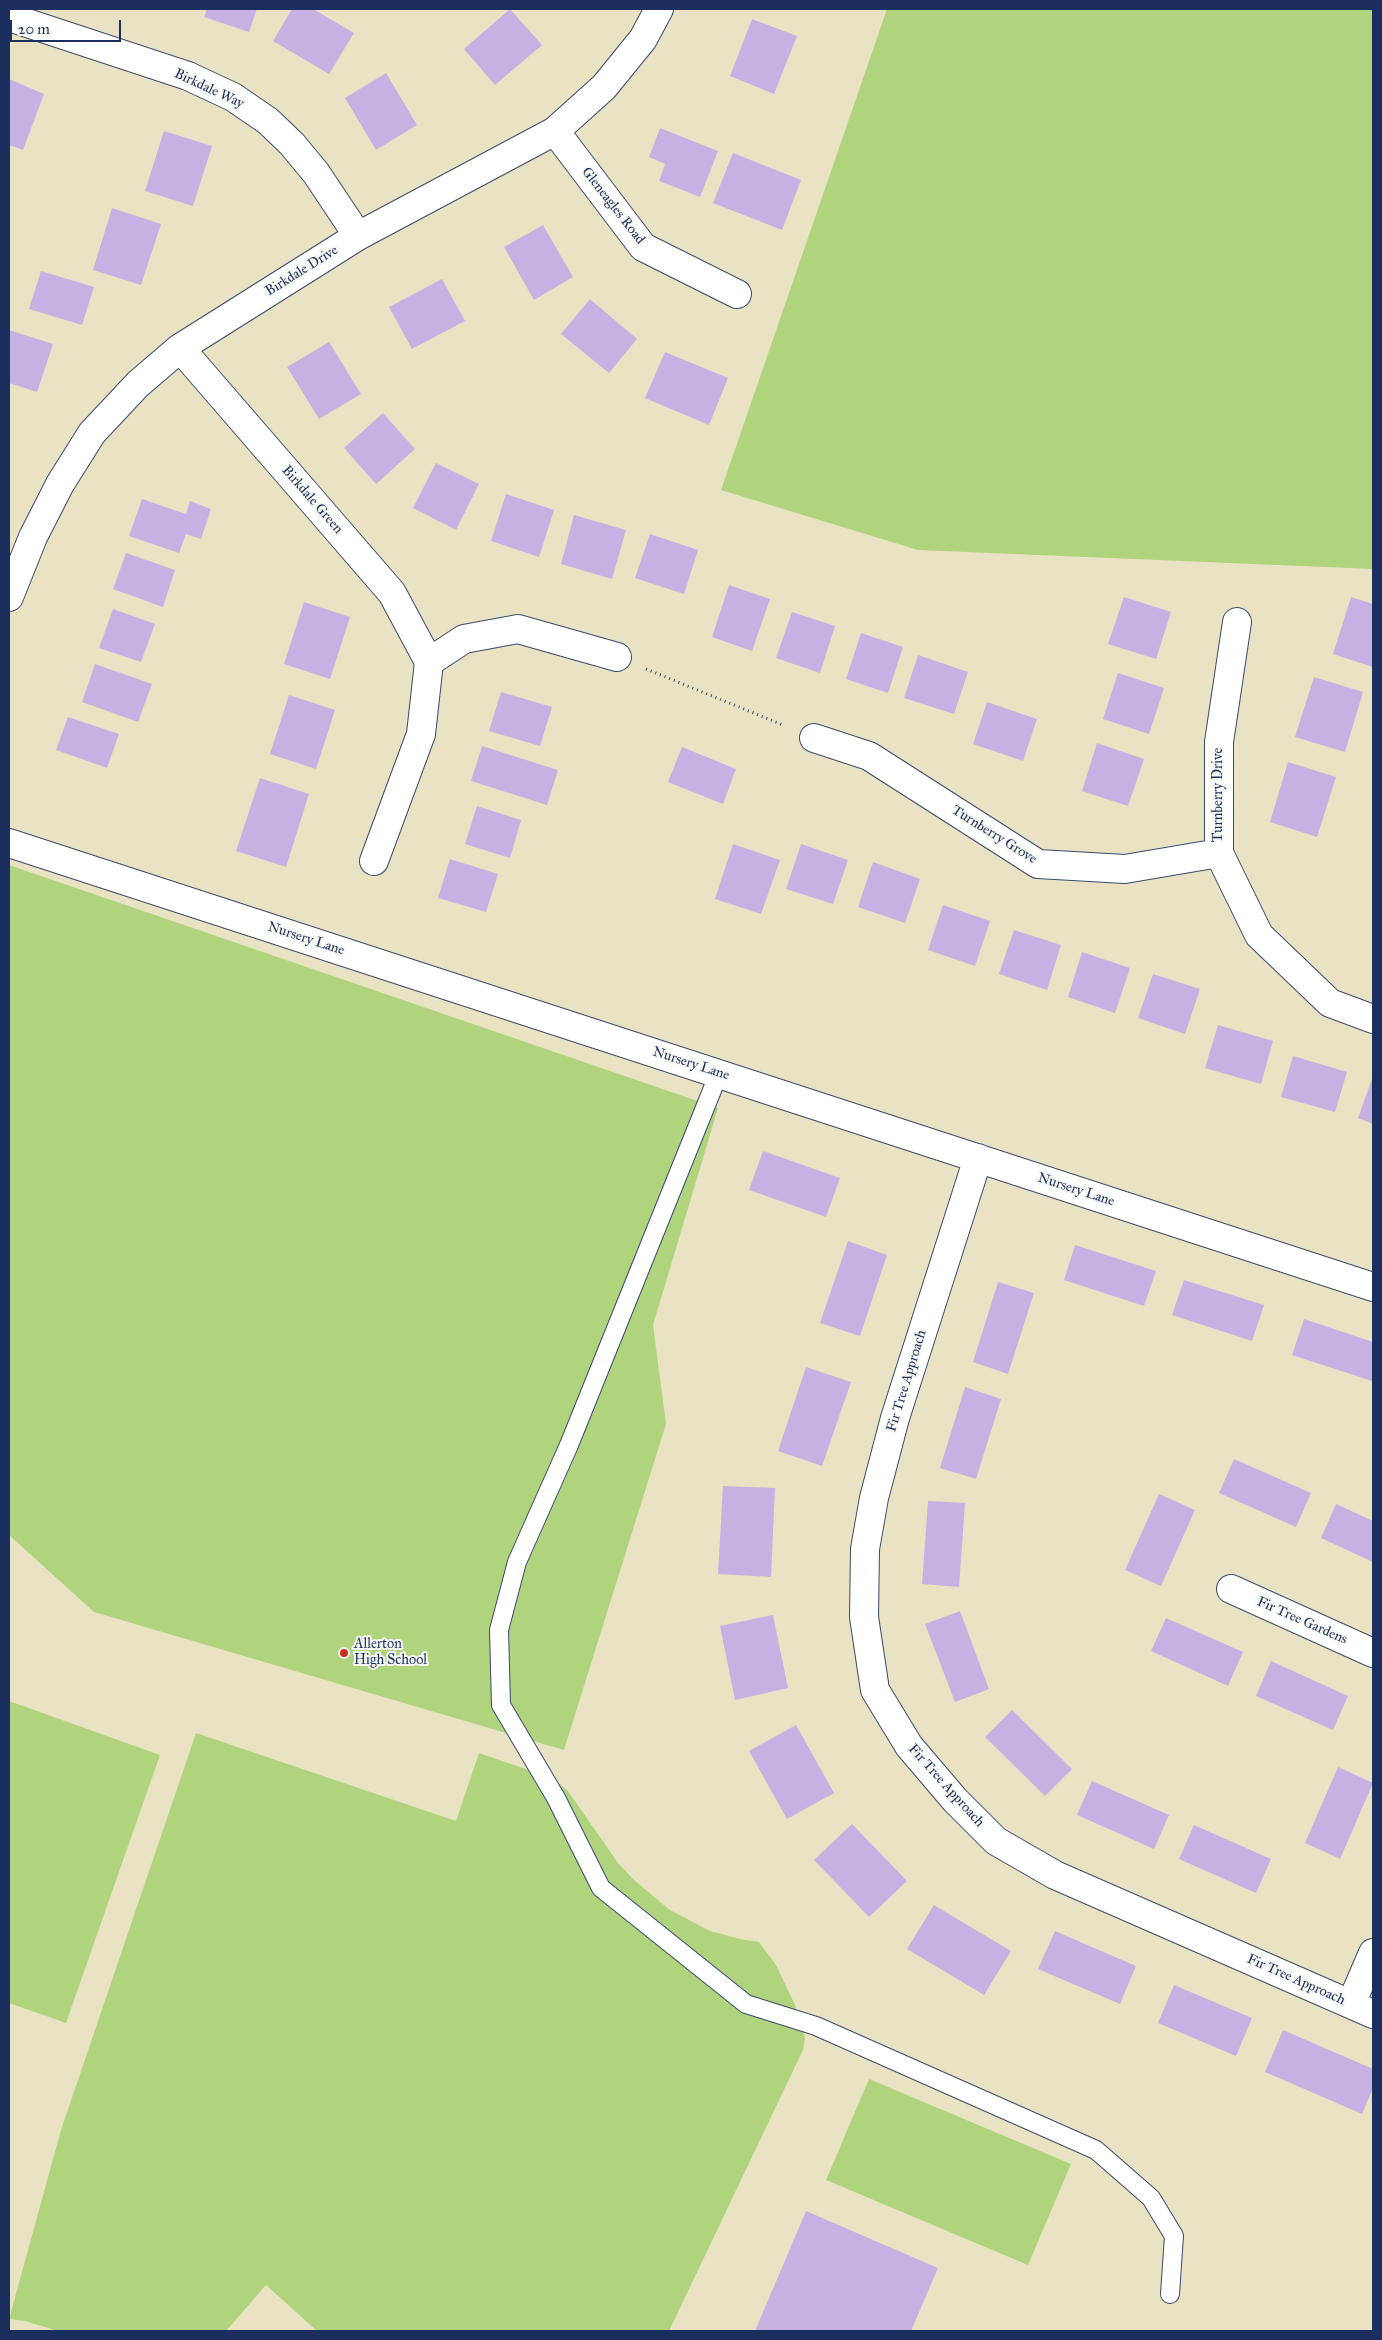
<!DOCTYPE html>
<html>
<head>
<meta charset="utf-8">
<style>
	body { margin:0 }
	#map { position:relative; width:1382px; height:2340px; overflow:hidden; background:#eae3c3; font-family:"IM FELL Great Primer",serif }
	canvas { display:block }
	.frame { position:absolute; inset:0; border:10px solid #1b2f5e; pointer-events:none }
	.scale { position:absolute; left:10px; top:20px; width:111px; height:22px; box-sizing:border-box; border:2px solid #1b2f5e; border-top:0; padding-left:6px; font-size:15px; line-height:18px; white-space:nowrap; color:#1b2f5e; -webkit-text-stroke:4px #f6f6f2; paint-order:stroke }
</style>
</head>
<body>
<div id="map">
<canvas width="1382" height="2340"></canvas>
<div class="frame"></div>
<div class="scale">20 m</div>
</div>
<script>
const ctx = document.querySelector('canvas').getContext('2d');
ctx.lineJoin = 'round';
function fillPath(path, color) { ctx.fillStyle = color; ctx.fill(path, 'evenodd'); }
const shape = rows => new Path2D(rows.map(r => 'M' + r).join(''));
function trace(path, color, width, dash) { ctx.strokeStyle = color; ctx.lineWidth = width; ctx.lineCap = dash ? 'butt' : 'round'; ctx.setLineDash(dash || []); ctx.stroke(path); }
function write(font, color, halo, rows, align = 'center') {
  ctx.font = font + ' "IM FELL Great Primer",serif'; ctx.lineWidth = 4; ctx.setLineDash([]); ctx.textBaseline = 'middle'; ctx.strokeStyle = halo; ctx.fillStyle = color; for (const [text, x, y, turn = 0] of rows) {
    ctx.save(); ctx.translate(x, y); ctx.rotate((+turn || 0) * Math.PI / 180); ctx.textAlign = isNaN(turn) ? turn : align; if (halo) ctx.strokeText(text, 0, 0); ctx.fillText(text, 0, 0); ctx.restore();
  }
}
const green = shape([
	[887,9,1373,9,1373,569,918,550,721,490],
	[9,865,718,1108,653,1325,666,1424,564,1750,94,1612,9,1535],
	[9,1701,160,1755,66,2023,9,2003],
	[196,1733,456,1821,479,1753,552,1778,568,1791,618,1863,634,1880,670,1910,710,1931,740,1939,759,1942,776,1965,795,2005,805,2038,803,2050,669,2331,317,2331,266,2285,226,2331,58,2331,25,2321,9,2319,61,2130],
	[869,2079,1071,2164,1028,2265,826,2180]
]);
const building = shape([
	[207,9,257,9,249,32,204,17],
	[292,9,313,9,354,33,329,74,273,41],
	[510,9,542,45,495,85,464,49],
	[752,19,797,36,774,94,730,76],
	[386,73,417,125,376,150,345,98],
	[9,79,44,94,23,150,9,145],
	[660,128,718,151,700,197,659,181,665,164,649,157],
	[164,131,212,146,193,206,145,191],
	[733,153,801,180,782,230,713,203],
	[112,208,161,224,141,285,93,270],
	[543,225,573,277,534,300,504,247],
	[41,271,94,287,82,325,29,309],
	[442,279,465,321,412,349,389,307],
	[590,299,637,339,609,373,561,334],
	[9,330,53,344,37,392,9,383],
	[329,342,361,394,319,419,287,367],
	[665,352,728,378,709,425,645,398],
	[383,413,415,449,376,484,344,448],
	[436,463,479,484,456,530,413,508],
	[506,494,554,510,539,557,491,541],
	[142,499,186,514,190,501,211,509,201,539,186,534,179,553,129,536],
	[574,515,626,530,612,579,561,564],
	[650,534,698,550,684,594,635,578],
	[126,553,175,570,163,607,113,589],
	[729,585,770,599,752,651,712,637],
	[1124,597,1171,612,1156,659,1108,644],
	[1351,597,1373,604,1373,667,1333,654],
	[304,602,350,617,330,679,284,664],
	[113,609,155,624,141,662,99,648],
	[792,612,835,626,820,673,776,658],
	[861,633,903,647,888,693,846,679],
	[918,655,968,672,954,714,904,698],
	[95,664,152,684,138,722,82,702],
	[1118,673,1164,688,1149,734,1103,719],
	[1314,677,1363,692,1345,752,1295,737],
	[501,692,552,707,540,746,489,731],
	[289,695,335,710,316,769,270,754],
	[987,702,1037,719,1023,761,973,744],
	[68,717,119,734,107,768,56,750],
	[1097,743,1144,759,1128,806,1082,791],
	[482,746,558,770,547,805,471,781],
	[682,747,736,769,723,804,668,782],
	[1288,762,1336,777,1317,837,1270,822],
	[260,778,309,794,286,867,236,851],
	[477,806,521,820,510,858,465,844],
	[733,844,780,860,761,914,715,899],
	[801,844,848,860,833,904,786,889],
	[450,859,498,874,486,912,438,898],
	[873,862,920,879,905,923,858,907],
	[943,905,990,921,975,966,928,950],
	[1014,930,1061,945,1047,990,999,974],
	[1082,952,1130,968,1115,1013,1068,997],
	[1153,974,1200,989,1185,1034,1138,1018],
	[1218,1025,1273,1041,1261,1084,1205,1068],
	[1293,1056,1347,1072,1335,1112,1281,1097],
	[1373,1076,1373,1124,1358,1118],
	[763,1151,840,1178,826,1217,749,1190],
	[848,1241,887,1255,860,1336,820,1323],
	[1075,1245,1156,1271,1144,1306,1064,1280],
	[1184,1280,1264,1305,1252,1341,1172,1315],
	[998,1282,1034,1293,1008,1374,973,1362],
	[1304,1319,1373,1342,1372,1381,1292,1355],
	[806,1367,851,1382,822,1466,778,1451],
	[965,1387,1001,1399,976,1479,940,1468],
	[1234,1459,1311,1493,1296,1527,1219,1493],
	[723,1486,775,1488,771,1577,718,1574],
	[1159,1494,1195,1510,1161,1586,1125,1570],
	[928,1501,965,1503,959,1587,922,1584],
	[1336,1504,1373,1521,1373,1562,1321,1538],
	[960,1611,989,1689,955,1702,925,1624],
	[773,1615,788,1688,735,1700,720,1626],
	[1166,1618,1243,1652,1228,1686,1151,1651],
	[1271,1661,1348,1696,1333,1730,1256,1696],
	[1012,1710,1072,1769,1045,1796,985,1737],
	[796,1725,834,1793,787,1819,749,1751],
	[1338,1767,1373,1783,1340,1859,1305,1843],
	[1092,1781,1169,1815,1154,1849,1077,1815],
	[852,1824,907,1881,869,1917,814,1860],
	[1194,1825,1271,1859,1256,1893,1179,1859],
	[934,1905,1011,1951,984,1995,907,1949],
	[1055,1931,1136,1966,1120,2004,1038,1969],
	[1174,1985,1252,2018,1236,2056,1158,2023],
	[1283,2030,1373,2069,1373,2088,1362,2114,1265,2072],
	[806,2211,938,2268,911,2331,755,2331]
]);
const path = shape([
	[646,669,783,725]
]);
const lane = shape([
	[719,1073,569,1445,517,1562,499,1630,501,1705,556,1798,601,1888,746,2004,816,2026,1096,2150,1151,2198,1174,2236,1170,2294]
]);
const street = shape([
	[9,17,188,76,233,97,268,121,292,144,316,173,358,236],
	[555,131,643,247,737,294],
	[180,348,392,593,429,662,421,734,374,861],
	[9,597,33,537,60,484,92,433,138,384,180,348,358,236,555,131,604,87,643,39,659,9],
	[1237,622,1219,742,1219,853,1259,935,1330,1003,1373,1019],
	[429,662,464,639,518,629,617,657],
	[814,738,869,756,1038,864,1125,869,1219,853],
	[9,843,1373,1287],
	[978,1158,895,1418,874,1498,865,1549,864,1617,875,1690,909,1746,955,1800,996,1841,1055,1875,1373,2014],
	[1231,1589,1373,1653],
	[1351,2004,1373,1953]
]);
const markers = [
	[344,1653,5,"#c8321e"]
];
const streetNames = [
	["Birkdale Way",209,89,25],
	["Gleneagles Road",613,206,52],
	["Birkdale Drive",302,271,-32],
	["Birkdale Green",312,500,49],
	["Turnberry Drive",1219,795,-90],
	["Turnberry Grove",994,835,32],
	["Nursery Lane",306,939,18],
	["Nursery Lane",691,1064,18],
	["Nursery Lane",1076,1190,18],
	["Fir Tree Approach",907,1381,-73],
	["Fir Tree Gardens",1302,1621,24],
	["Fir Tree Approach",946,1786,48],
	["Fir Tree Approach",1296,1980,24]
];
const poiNames = [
	["Allerton",354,1645],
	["High School",354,1661]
];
fillPath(green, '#b0d47e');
fillPath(building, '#c5b2e2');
trace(lane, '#3a4a6d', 20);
trace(street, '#3a4a6d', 30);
trace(path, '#3a4a6d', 3, [1, 4]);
trace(lane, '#fff', 18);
trace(street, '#fff', 28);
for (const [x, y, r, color] of markers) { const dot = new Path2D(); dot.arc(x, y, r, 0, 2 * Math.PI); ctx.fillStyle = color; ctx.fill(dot); trace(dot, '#f6f6f2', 2); }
write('14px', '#1b2f5e', '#f6f6f2', streetNames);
write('14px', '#1b2f5e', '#f6f6f2', poiNames, 'left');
</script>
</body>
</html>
